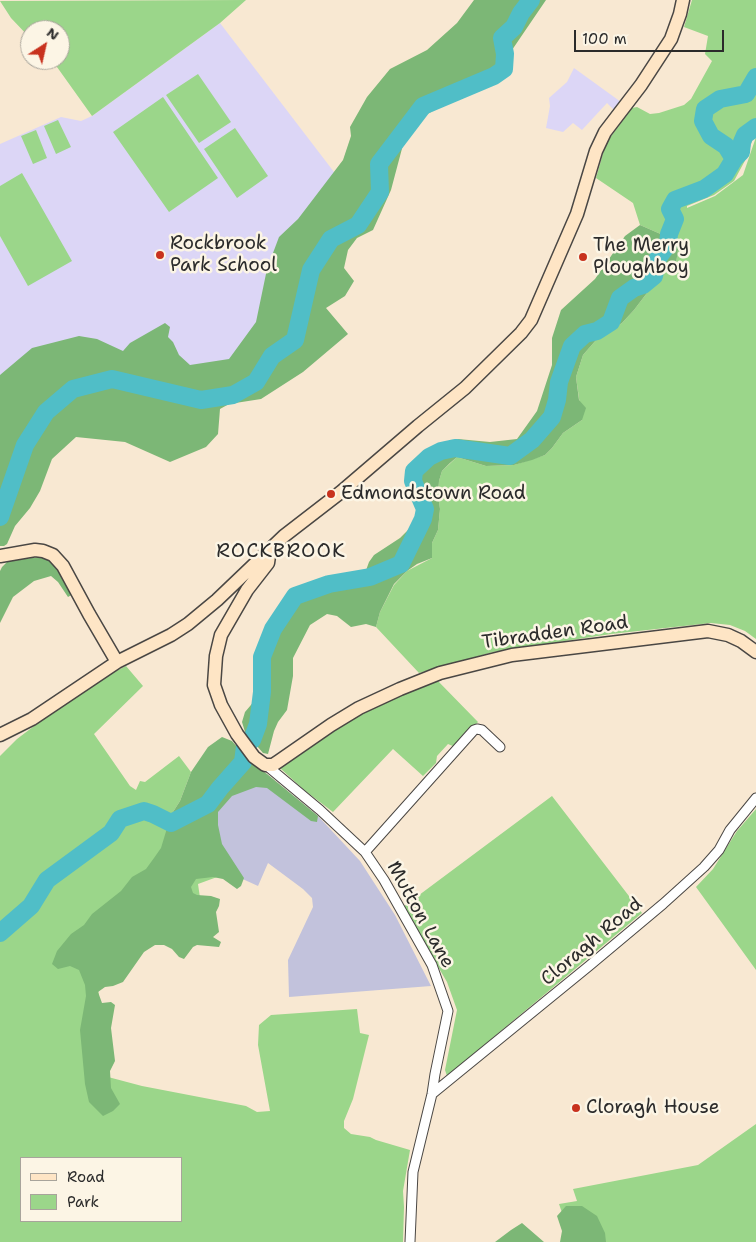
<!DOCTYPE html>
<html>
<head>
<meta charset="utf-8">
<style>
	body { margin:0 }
	#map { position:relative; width:756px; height:1242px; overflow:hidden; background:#f8e8d2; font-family:"Shantell Sans",sans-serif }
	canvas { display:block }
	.legend { position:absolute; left:20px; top:1157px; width:162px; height:65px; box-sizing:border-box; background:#fcf5e5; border:1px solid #a8a49b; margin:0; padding:6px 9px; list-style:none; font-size:15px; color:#2b2b2b }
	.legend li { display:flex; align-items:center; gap:10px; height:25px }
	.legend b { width:25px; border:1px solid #a8a49b }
	.north { position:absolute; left:20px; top:20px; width:50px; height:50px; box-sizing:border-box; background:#fcf5e5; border:1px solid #a8a49b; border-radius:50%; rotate:35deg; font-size:14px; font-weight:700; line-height:20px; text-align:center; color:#2b2b2b }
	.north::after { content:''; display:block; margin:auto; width:18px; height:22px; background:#c8321e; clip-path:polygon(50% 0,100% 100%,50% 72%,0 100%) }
	.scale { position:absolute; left:574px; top:30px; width:150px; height:22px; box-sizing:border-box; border:2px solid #2b2b2b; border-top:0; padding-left:6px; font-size:15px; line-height:18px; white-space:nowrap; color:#2b2b2b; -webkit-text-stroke:4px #fcf5e5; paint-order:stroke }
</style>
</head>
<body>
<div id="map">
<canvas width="756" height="1242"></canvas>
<ul class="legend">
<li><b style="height:6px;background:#fee5c5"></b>Road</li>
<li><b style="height:14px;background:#9bd68a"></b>Park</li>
</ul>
<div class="north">N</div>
<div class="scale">100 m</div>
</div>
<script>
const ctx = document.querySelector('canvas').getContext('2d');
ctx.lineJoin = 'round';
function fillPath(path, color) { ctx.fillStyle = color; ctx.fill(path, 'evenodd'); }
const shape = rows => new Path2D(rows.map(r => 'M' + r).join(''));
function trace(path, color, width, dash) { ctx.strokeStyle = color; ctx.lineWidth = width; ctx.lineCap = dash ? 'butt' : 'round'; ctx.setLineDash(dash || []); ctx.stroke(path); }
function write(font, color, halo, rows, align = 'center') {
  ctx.font = font + ' "Shantell Sans",sans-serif'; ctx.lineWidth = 5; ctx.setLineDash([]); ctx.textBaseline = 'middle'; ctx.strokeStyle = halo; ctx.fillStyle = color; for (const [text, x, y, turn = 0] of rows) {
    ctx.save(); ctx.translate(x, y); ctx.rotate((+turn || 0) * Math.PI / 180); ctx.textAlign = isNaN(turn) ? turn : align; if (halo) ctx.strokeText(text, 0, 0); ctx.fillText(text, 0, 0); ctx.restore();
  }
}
const built = shape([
	[220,23,334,172,331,239,272,356,112,379,0,517,0,144,61,117,81,121,92,116],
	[574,68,621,102,614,110,607,103,582,130,573,123,563,132,546,128,550,106,549,98,567,82]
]);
const industrial = shape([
	[243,762,267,774,318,816,360,861,395,915,431,986,289,997,288,960,313,907,312,898,303,889,268,863,258,886,181,851]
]);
const green = shape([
	[246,0,220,23,92,116,52,60,60,60,60,30,30,30,30,38,11,18,0,1],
	[692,0,756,0,756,133,753,137,748,155,734,181,714,195,687,206,687,208,715,196,743,175,756,137,756,639,745,631,730,625,711,623,611,634,493,652,419,673,376,627,380,612,394,585,407,571,432,558,432,543,438,530,440,509,438,495,439,481,442,471,457,457,486,466,514,465,545,455,552,448,563,433,582,420,576,377,583,355,597,339,622,323,634,310,663,272,676,264,679,242,640,225,633,203,596,178,606,143,632,108,637,107,650,114,659,113,684,105,691,99,712,61,705,54,708,36,684,27],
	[198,74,231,122,199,143,166,95],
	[163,97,218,178,169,212,113,132],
	[58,120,71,147,56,154,44,126],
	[235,128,268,176,237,198,204,149],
	[36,130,47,158,33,164,21,136],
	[22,173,72,261,28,286,0,236,0,186],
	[126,666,143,686,94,734,130,786,136,790,140,781,145,782,179,756,191,772,180,801,171,815,228,873,198,884,206,939,142,934,97,977,100,1008,93,1073,142,1086,246,1106,257,1112,270,1111,258,1045,259,1025,271,1015,357,1009,360,1033,369,1035,353,1099,344,1121,344,1128,351,1134,370,1137,376,1140,410,1150,403,1191,404,1207,403,1242,0,1242,0,756,17,739,54,711,114,672],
	[21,1158,181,1158,181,1221,21,1221],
	[436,679,478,722,455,747,448,744,437,756,436,763,423,776,393,749,333,812,304,790,280,768,348,721,398,696],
	[552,796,642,913,447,1076,445,1070,457,1010,447,982,403,907],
	[756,809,756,970,696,887,713,869,737,831],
	[756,1124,756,1242,572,1242,559,1204,577,1201,573,1189,698,1165]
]);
const forest = shape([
	[474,0,546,0,512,50,508,67,501,80,441,106,416,121,404,141,391,190,373,230,357,238,348,250,344,268,354,281,345,296,326,308,348,334,303,372,261,399,229,404,220,409,218,434,206,447,170,462,125,442,76,437,52,459,40,491,30,508,15,526,7,544,4,546,0,546,0,375,32,348,79,336,97,339,123,351,130,343,165,323,170,327,168,337,173,342,179,355,190,365,229,359,256,322,267,269,279,237,298,219,343,160,351,136,350,127,367,97,390,69,427,50,457,23],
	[640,225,679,242,676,264,663,272,634,310,622,323,597,339,583,355,576,377,579,400,586,408,582,420,563,433,552,448,545,455,532,460,514,465,486,466,457,457,450,463,442,471,439,481,438,495,440,509,438,530,432,543,432,558,417,564,407,571,394,584,380,612,376,627,366,624,351,627,337,616,327,614,310,625,293,658,293,676,287,710,278,722,274,731,268,754,263,753,245,732,242,722,245,712,256,699,259,686,266,675,269,633,274,618,295,592,307,583,324,578,337,577,345,579,365,573,369,562,374,555,400,538,411,527,422,509,420,500,411,489,408,477,415,464,436,447,458,439,490,442,517,439,537,411,552,365,552,338,561,310,595,279,625,236],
	[39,557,48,559,54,562,75,593,68,597,58,582,51,576,34,581,13,597,0,623,0,571,2,567,8,561],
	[222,737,232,741,250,762,267,774,318,816,317,822,311,821,267,788,256,787,232,796,218,812,218,825,222,844,244,878,241,886,237,889,223,879,213,877,196,879,191,887,193,893,197,895,211,896,220,899,219,906,216,912,219,932,213,937,221,942,219,947,197,945,193,947,184,959,179,957,172,949,164,945,155,945,144,952,123,982,113,986,105,987,98,992,102,1003,111,1002,115,1005,111,1028,115,1061,110,1071,111,1088,120,1104,113,1111,103,1116,89,1102,85,1084,80,1030,86,996,85,985,79,970,70,966,58,969,52,964,57,951,71,934,84,925,92,914,121,891,132,877,146,869,154,858,161,848,171,815,180,801,191,772,208,747],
	[566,1206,582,1206,597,1216,605,1233,606,1242,560,1242,562,1231,557,1216],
	[522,1223,544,1242,495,1242,511,1230]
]);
const river = shape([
	[734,159,726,146,711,136,703,121,705,109,720,99,746,94,756,77],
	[0,517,25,445,46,412,73,389,112,379,201,400,233,395,256,382,272,356,295,340,311,270,331,239,358,225,380,192,379,164,423,106,494,76,504,69,505,54,502,38,514,27,521,13,531,0],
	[0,933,31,906,47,880,111,833,120,819,144,811,153,814,171,823,208,804,220,788,243,762,245,746,252,740,258,724,262,692,262,657,273,629,295,596,329,584,370,577,401,564,423,519,425,509,413,481,414,471,429,457,441,451,455,448,510,456,532,440,552,417,557,400,559,382,572,346,585,334,597,331,611,322,620,298,634,288,643,285,654,276,658,258,668,244,669,234,675,219,670,209,675,200,704,189,725,174,734,159,741,152,742,142,745,135,756,127]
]);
const street = shape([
	[266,765,320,810,365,852,384,880,432,965,448,1011,435,1074,432,1094,413,1172,410,1242],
	[365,852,474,730,477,729,482,730,500,747],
	[432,1094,589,966,663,904,704,867,719,850,730,830,756,798]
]);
const secondary = shape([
	[267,551,269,556,268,563,247,590,221,635,216,656,214,685,221,705,237,734,254,757,265,765,273,765,279,761,331,725,359,708,400,689,440,673,512,655,708,631,728,635,741,641,756,652],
	[0,556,35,550,43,551,53,555,63,566,89,614,117,662],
	[0,735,32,719,117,662,171,635,188,624,217,600,284,536,341,492,418,426,465,388,521,333,531,320,577,214,596,151,605,132,641,85,671,39,680,14,683,0]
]);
const markers = [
	[160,255,5,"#c8321e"],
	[583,257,5,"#c8321e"],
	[331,494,5,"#c8321e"],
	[576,1108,5,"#c8321e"]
];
const poiNames = [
	["Rockbrook",170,244],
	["Park School",170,266],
	["The Merry",593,246],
	["Ploughboy",593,268],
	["Edmondstown Road",341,494],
	["Cloragh House",586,1108]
];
const streetNames = [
	["Tibradden Road",555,633,-8],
	["Mutton Lane",420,915,61],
	["Cloragh Road",592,942,-40]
];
const neighbourhoodNames = [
	["ROCKBROOK",281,552]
];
fillPath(built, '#dcd6f6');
fillPath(industrial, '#c2c2dc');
fillPath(green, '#9bd68a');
fillPath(forest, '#7cb776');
trace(river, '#50bec7', 18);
trace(street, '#4a4744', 11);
trace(secondary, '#4a4744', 15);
trace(street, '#fff', 9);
trace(secondary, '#fee5c5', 12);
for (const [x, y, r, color] of markers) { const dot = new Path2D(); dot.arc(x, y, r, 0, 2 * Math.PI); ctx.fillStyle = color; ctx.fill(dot); trace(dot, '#fcf5e5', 2); }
write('19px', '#2b2b2b', '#fcf5e5', poiNames, 'left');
write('19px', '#2b2b2b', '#fcf5e5', streetNames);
ctx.letterSpacing = '1px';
write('20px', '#2b2b2b', '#fcf5e5', neighbourhoodNames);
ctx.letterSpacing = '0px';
</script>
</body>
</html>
